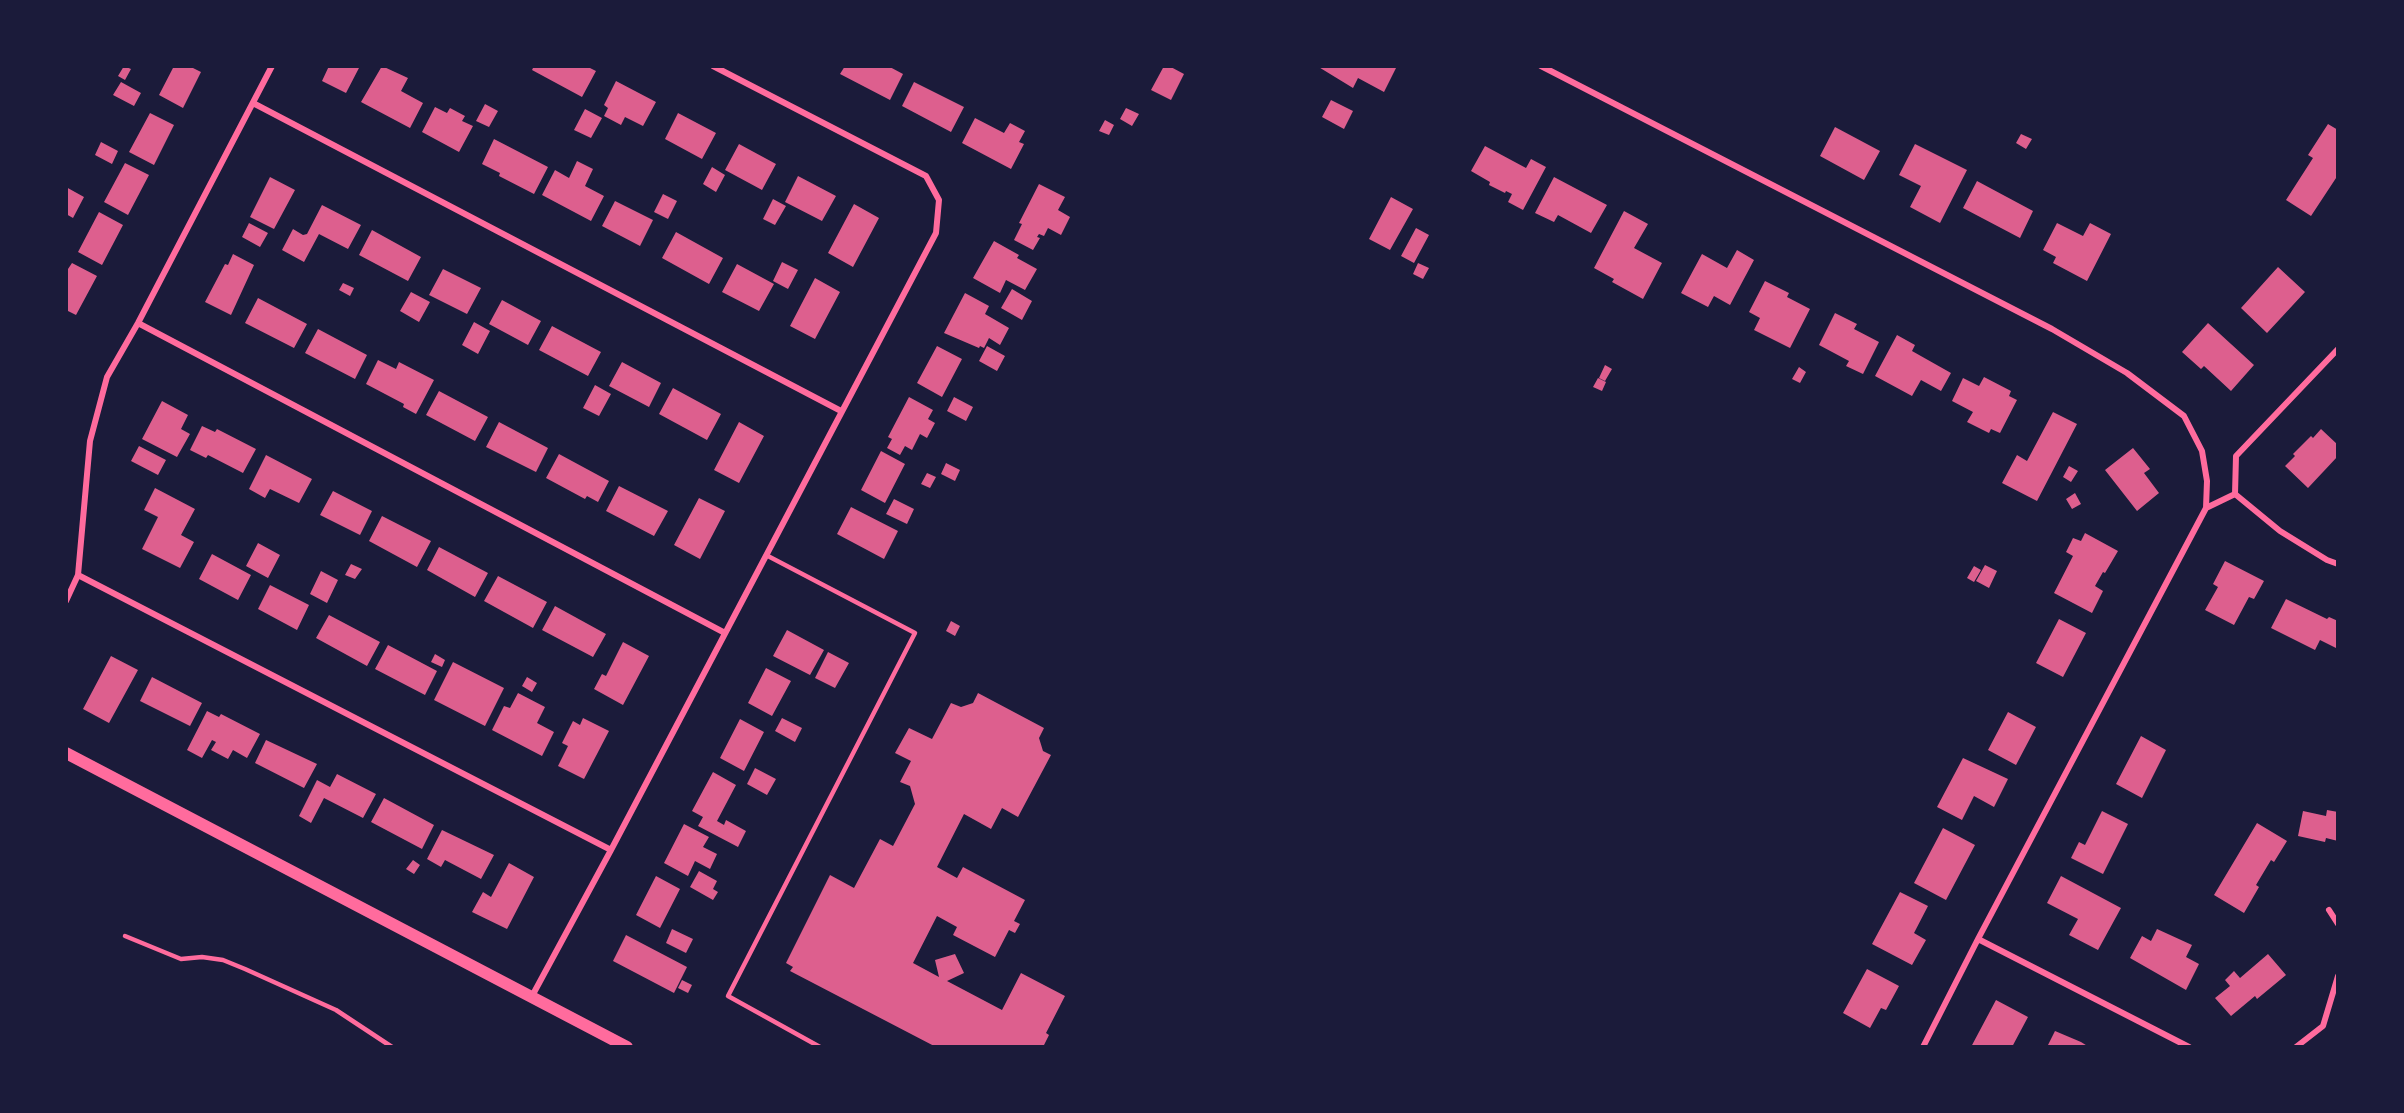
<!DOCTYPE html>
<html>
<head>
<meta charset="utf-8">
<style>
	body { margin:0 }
	#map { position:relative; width:2404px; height:1113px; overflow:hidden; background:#1b1b3a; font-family:"PT Sans",sans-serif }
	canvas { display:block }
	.frame { position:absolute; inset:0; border:68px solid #1b1b3a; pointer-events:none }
</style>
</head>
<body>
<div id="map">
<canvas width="2404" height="1113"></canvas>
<div class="frame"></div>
</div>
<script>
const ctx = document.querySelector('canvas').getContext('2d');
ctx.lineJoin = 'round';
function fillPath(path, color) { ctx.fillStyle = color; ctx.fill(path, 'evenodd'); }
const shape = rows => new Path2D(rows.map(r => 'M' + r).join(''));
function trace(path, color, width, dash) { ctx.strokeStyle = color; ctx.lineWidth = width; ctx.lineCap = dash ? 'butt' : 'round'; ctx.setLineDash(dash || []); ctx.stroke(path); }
const building = shape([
	[124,66,131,69,125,80,118,76],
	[174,66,189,66,201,72,183,108,159,95],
	[329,66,360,66,346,93,322,81],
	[382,66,408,78,401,91,423,103,410,128,361,102],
	[534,66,586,66,596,71,582,97,532,70],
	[845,66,888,66,903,74,890,100,840,74],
	[1164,66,1169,66,1184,74,1171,100,1151,90],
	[1317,66,1392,66,1396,68,1384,92,1358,78,1353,88],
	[616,81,656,102,643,126,625,117,621,125,604,116,608,108,604,105],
	[121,82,141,93,134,106,113,95],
	[914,82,964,107,951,132,902,106],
	[1331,100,1353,111,1344,129,1322,117],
	[485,104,498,111,489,127,476,121],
	[435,107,447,113,450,108,465,116,462,121,473,126,459,152,422,132],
	[1126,108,1139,114,1132,126,1120,119],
	[585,109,602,118,591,138,574,130],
	[150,113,174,125,154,165,129,152],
	[678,113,716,133,702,159,665,139],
	[975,118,1004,133,1010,123,1025,131,1019,142,1024,144,1011,169,962,143],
	[1105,120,1114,125,1109,135,1099,131],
	[2328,124,2338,130,2338,175,2311,216,2286,200,2313,158,2308,155],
	[1835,127,1880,151,1864,180,1820,156],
	[2021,134,2032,139,2026,149,2016,143],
	[494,139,548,167,534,194,499,176,500,173,482,164],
	[101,142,118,151,112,164,95,155],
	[739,144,776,164,762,190,725,170],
	[1915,144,1967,170,1940,223,1910,207,1921,186,1899,175],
	[1485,146,1526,168,1531,159,1546,167,1523,210,1508,202,1512,194,1506,191,1505,193,1489,185,1490,182,1471,171],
	[577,161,593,169,585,186,604,196,591,221,542,195,555,170,569,178],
	[125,163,149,175,128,215,104,202],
	[712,167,725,175,716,192,703,184],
	[798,176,836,196,822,221,785,202],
	[270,177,295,190,274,229,250,217],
	[1554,177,1607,205,1591,233,1558,215,1554,222,1535,213],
	[1977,181,2033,211,2020,238,1963,208],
	[1039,184,1065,197,1058,210,1070,217,1061,235,1048,228,1044,236,1039,234,1037,237,1040,238,1033,250,1014,240,1022,224,1019,223],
	[66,187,84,197,73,218,66,214],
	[663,194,677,201,668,219,654,212],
	[1391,197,1413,209,1390,250,1369,239],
	[773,199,786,206,775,225,763,219],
	[615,201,653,220,640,246,602,226],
	[854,204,879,218,853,267,828,253],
	[322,205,361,225,348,249,319,234,304,262,282,250,293,229,303,235,307,234],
	[1624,211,1648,224,1634,248,1662,263,1643,299,1612,282,1614,279,1594,268],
	[99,212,123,225,102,265,78,252],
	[249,223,268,233,260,247,242,237],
	[2057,223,2083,236,2090,223,2111,234,2087,281,2053,263,2056,257,2043,250],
	[1416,228,1429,235,1414,263,1401,256],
	[372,230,421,257,408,281,359,255],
	[676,232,723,258,709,284,662,258],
	[994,241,1019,255,1017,258,1037,269,1025,290,1006,280,1000,293,973,278],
	[1737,250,1754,260,1730,305,1714,296,1708,307,1681,293,1702,254,1727,268],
	[233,254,254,265,231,315,205,302,225,264,228,265],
	[782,262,798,270,788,289,773,281],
	[72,263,97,276,76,315,66,310,66,272],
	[1418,263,1429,268,1423,279,1413,274],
	[737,264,774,284,759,311,722,292],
	[2278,267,2305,292,2267,333,2241,308],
	[443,269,481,288,467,314,429,295],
	[815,278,840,292,815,339,790,326],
	[1765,281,1789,293,1787,297,1810,309,1790,348,1754,330,1760,318,1749,312],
	[343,283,354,288,350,296,339,290],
	[1012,289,1032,301,1022,320,1001,308],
	[411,292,430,302,419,322,400,311],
	[965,293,989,306,985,314,1009,328,1000,345,989,338,984,348,980,346,979,348,944,333],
	[258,298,307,324,294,348,245,323],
	[502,300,541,321,528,345,489,324],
	[1835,313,1857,324,1854,329,1879,342,1863,374,1846,366,1849,361,1819,345],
	[474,322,490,331,478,354,462,345],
	[2208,323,2254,365,2231,391,2204,366,2201,369,2182,352],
	[552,326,601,352,588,376,539,350],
	[318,329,367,355,355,379,305,353],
	[1897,335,1915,345,1912,351,1951,373,1941,391,1921,380,1912,396,1875,376],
	[937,346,962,359,942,397,917,383],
	[987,346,1005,356,997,371,979,361],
	[378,360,396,369,399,362,434,380,416,414,403,407,404,404,366,384],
	[622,362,661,383,649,407,609,386],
	[1605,365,1612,369,1605,381,1599,378],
	[1799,367,1806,372,1800,383,1792,379],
	[1984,377,2011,391,2009,396,2017,400,2000,433,1991,429,1989,433,1967,422,1973,412,1952,401,1963,378,1979,386],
	[1598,378,1606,382,1602,391,1593,387],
	[595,385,611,394,599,416,583,408],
	[673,388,721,414,707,440,659,414],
	[439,391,488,417,475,441,426,415],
	[909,397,933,410,928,419,935,423,927,438,920,434,912,450,905,446,900,455,887,448,892,439,888,437],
	[954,397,973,407,966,421,947,411],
	[162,401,188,415,181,429,190,434,177,457,142,439],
	[2053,412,2077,424,2037,501,2002,483,2017,455,2027,461],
	[499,422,548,448,536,472,486,447],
	[739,422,764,436,739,483,714,470],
	[202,426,215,432,217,429,256,449,243,473,208,455,206,458,190,450],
	[2321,429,2338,445,2338,456,2308,488,2285,466,2295,456,2293,454,2311,436,2313,438],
	[139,446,166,460,158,475,131,461],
	[2133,448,2150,469,2144,473,2159,493,2137,511,2105,470],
	[881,451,905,464,885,503,861,490],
	[559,454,609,481,598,502,587,496,585,499,546,478],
	[266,455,312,479,299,503,270,489,265,498,249,489],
	[946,463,960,470,955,481,941,474],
	[2069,466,2078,471,2071,482,2063,477],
	[927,473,936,477,930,488,921,484],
	[619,486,668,511,654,536,606,511],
	[155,488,195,509,181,535,194,542,180,568,142,549,158,517,144,510],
	[333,491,372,511,360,535,320,515],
	[2075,493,2081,504,2072,509,2066,499],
	[699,498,725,511,700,559,674,545],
	[894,499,914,509,907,524,886,514],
	[851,507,898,531,884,559,837,534],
	[382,516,431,541,417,567,369,541],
	[2085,533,2118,551,2105,573,2103,572,2095,586,2103,591,2092,613,2054,593,2073,556,2066,552,2073,538,2081,541],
	[258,543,280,555,268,578,246,566],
	[439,547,488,573,475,597,427,570],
	[212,554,251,575,238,600,199,579],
	[2225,561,2264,581,2254,599,2249,597,2234,625,2205,610,2218,587,2213,584],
	[351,564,362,569,355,579,345,575],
	[1985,565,1997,571,1989,588,1976,581],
	[1974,566,1981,570,1974,582,1967,578],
	[321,571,338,580,327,603,310,594],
	[498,576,547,602,533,628,484,601],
	[270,585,309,605,297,630,258,609],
	[2286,599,2327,619,2329,617,2338,621,2338,649,2320,640,2315,650,2271,628],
	[555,606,606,634,593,657,542,630],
	[329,615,380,642,367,666,316,638],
	[2059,619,2086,633,2063,677,2036,663],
	[951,621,960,626,955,636,946,631],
	[787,630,824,650,810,675,773,656],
	[623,642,649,656,623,705,594,689,602,674,606,676],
	[388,645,437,671,425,695,375,669],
	[828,652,849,663,835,688,815,678],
	[435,654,445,660,442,667,431,662],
	[111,656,138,670,109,723,83,709],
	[453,662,504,688,485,726,434,700],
	[766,668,791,681,772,716,748,703],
	[152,677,202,703,190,726,140,701],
	[527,677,537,683,532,692,522,686],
	[518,693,545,707,537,723,554,732,542,756,492,730,504,706,510,708],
	[978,693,1044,728,1039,738,1043,751,1051,755,1018,817,1002,808,991,829,964,814,937,867,957,878,963,867,1025,900,1014,921,1020,924,1015,933,1009,930,995,957,953,935,957,927,937,916,913,963,939,977,935,960,955,954,964,973,947,981,1002,1010,1021,973,1065,996,1046,1033,1049,1035,1043,1047,936,1047,790,971,793,967,786,963,830,875,854,888,880,839,893,846,915,804,910,786,900,782,911,761,895,753,909,728,932,739,951,703,961,707,973,703],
	[207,711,219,717,221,714,260,734,247,758,233,750,228,759,211,750,216,742,212,740,202,758,187,750],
	[2008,712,2036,727,2016,765,1988,750],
	[583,718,609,731,584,779,558,766,568,746,562,743,573,721,580,725],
	[782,718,802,728,795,742,775,731],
	[740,719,764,732,744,771,720,758],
	[2141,736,2166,750,2142,798,2116,784],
	[266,740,317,764,304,788,255,763],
	[1963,758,2008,779,1994,807,1974,796,1962,820,1937,807],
	[755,768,776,779,767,795,747,784],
	[713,772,736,785,717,821,724,825,726,820,746,831,738,847,698,826,703,817,692,811],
	[337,774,376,794,363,818,324,798,311,823,299,816,317,780,330,787],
	[384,798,434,825,422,849,371,822],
	[2327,810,2338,812,2338,841,2326,838,2325,842,2298,836,2303,811,2326,816],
	[2102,811,2128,824,2103,874,2071,858,2079,842,2085,845],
	[2257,823,2287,841,2274,862,2271,860,2256,885,2259,887,2244,913,2214,895],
	[684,824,709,837,703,847,717,854,710,869,695,861,688,876,664,863],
	[1943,828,1975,845,1946,900,1914,883],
	[442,830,494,855,481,879,445,860,441,867,427,859],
	[413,860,420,865,414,874,406,869],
	[509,863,534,877,507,929,472,912,483,892,491,897],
	[699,871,717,881,713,889,718,892,713,900,690,887],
	[656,876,680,889,660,928,636,915],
	[2061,876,2121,908,2098,950,2069,935,2078,919,2047,903],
	[1900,892,1928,906,1914,933,1926,940,1912,965,1872,944],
	[672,929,693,939,686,953,666,943],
	[2157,929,2192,945,2186,957,2199,964,2186,990,2130,958,2142,936,2151,941],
	[626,935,687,967,674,993,613,961],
	[2268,954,2286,975,2257,999,2255,996,2231,1016,2215,998,2230,986,2225,980,2234,971,2240,978],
	[1867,969,1899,986,1886,1010,1881,1008,1870,1028,1843,1013],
	[682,980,692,985,688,993,678,988],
	[1996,1000,2028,1017,2012,1047,1971,1047],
	[2055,1031,2081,1042,2089,1047,2047,1047]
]);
const service = shape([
	[766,555,915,633,728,996,820,1047],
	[125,936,181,959,202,957,223,960,245,969,336,1010,392,1047]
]);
const minor = shape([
	[1541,66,2052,329,2127,373,2184,416,2202,451,2207,481,2206,508],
	[253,103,841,411],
	[138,323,725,633],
	[2235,494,2236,456,2338,349],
	[2235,494,2280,531,2327,560,2338,564],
	[78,575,611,850],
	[66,601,78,575,90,441,107,377,138,323,272,66],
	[2329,910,2338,924],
	[1978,939,2189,1047],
	[531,998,611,850,936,233,939,200,926,176,713,66],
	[1923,1047,1978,939,2206,508,2235,494],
	[2296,1047,2323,1026,2338,976]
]);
const secondary = shape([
	[66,753,627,1047]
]);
fillPath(building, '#dd5f8e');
trace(service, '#ff6b9d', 4.5);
trace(minor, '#ff6b9d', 6);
trace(secondary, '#ff6b9d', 12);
</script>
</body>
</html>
